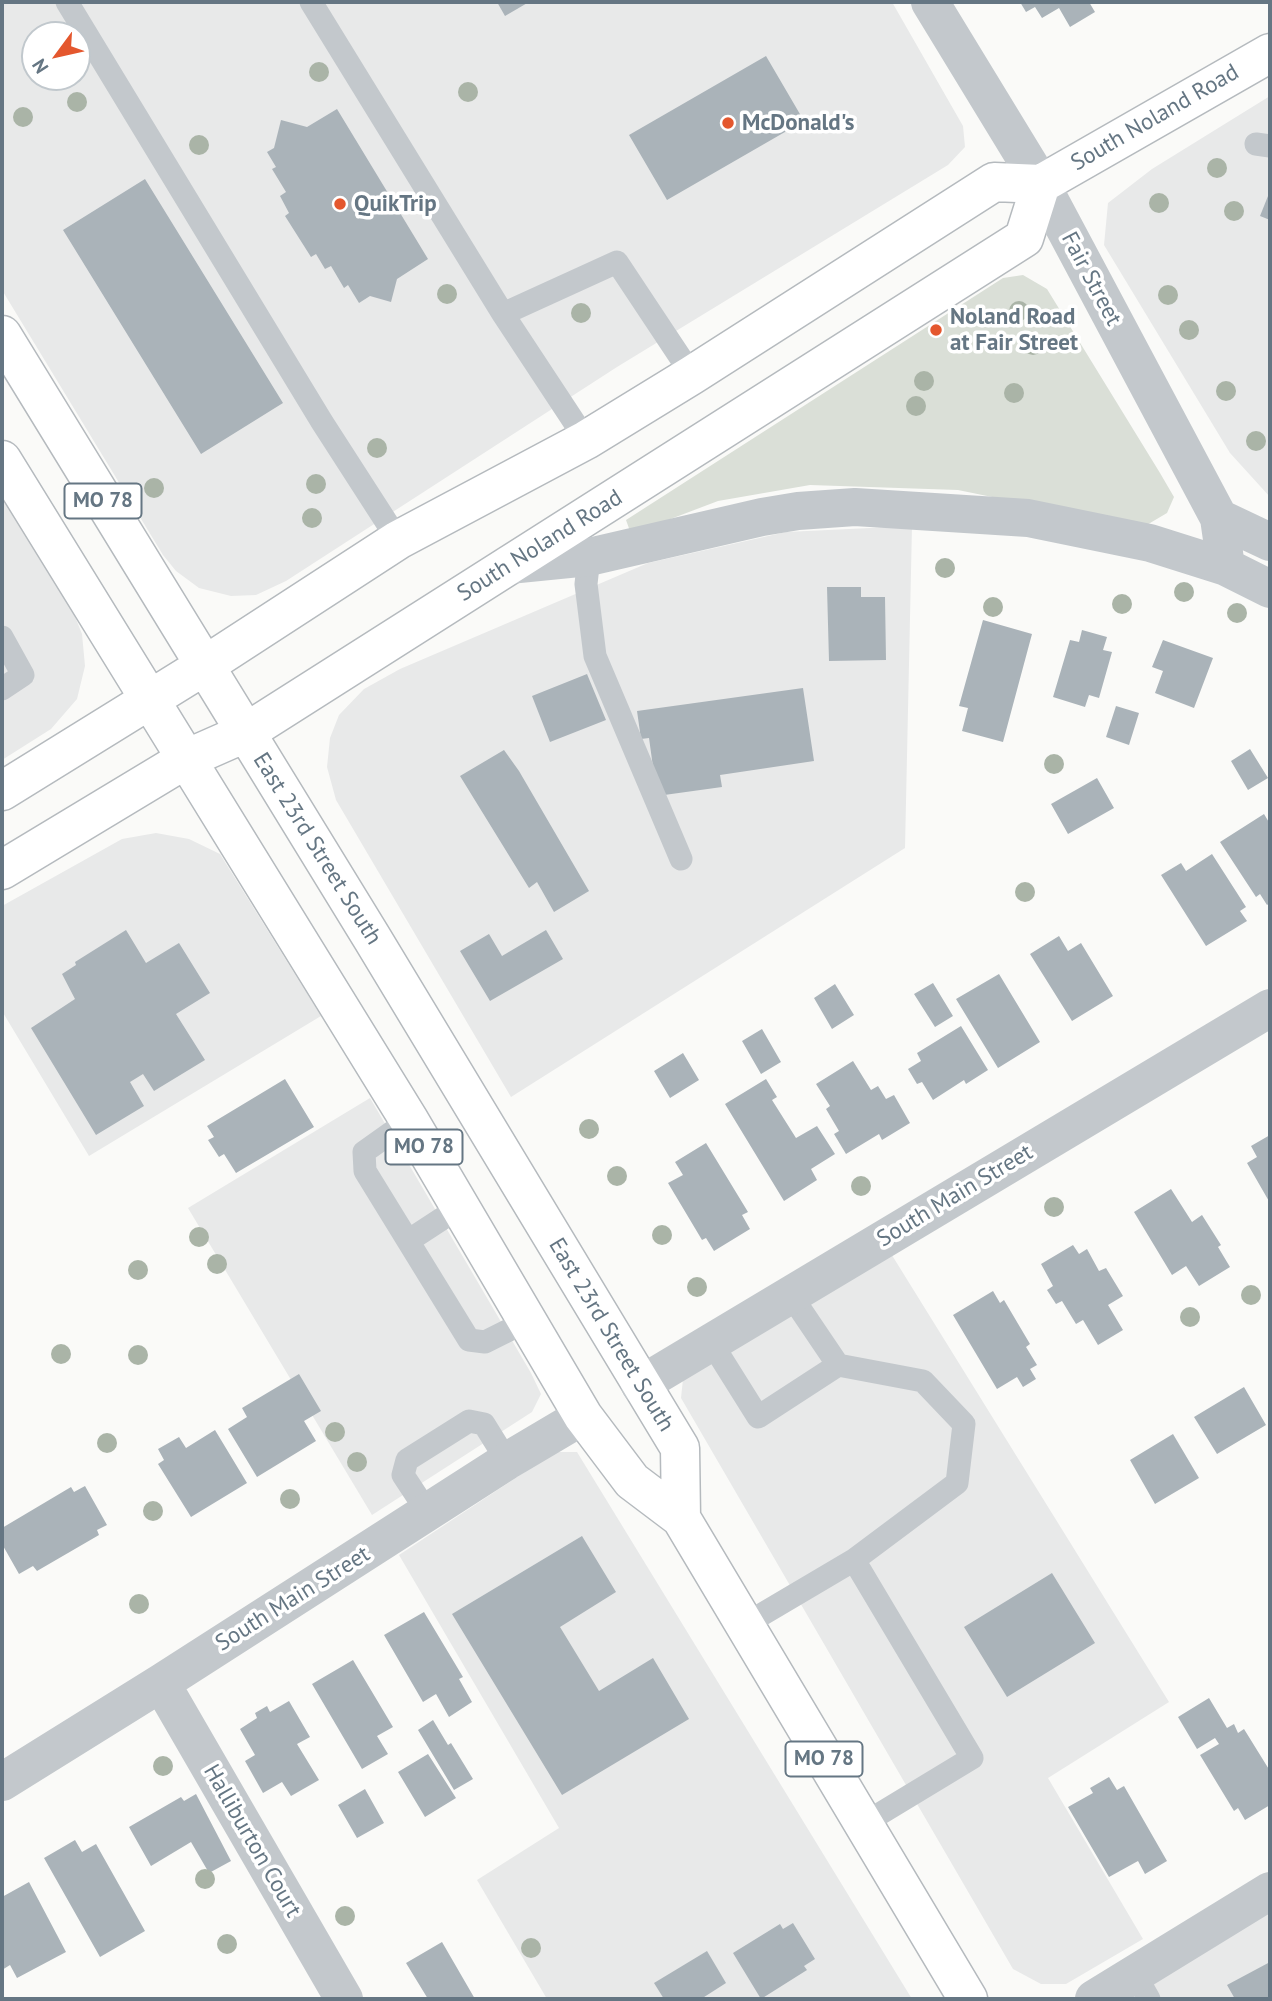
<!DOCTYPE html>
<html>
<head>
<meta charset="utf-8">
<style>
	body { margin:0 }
	#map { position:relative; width:1272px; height:2001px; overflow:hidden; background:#fafaf8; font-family:"PT Sans",sans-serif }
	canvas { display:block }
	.frame { position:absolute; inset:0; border:4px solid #657683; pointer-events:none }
	.north { position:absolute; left:21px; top:21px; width:70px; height:70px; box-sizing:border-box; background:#fff; border:2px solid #c1c8cd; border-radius:50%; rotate:237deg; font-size:19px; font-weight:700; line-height:28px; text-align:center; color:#657683 }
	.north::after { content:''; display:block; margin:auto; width:24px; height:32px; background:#e4572e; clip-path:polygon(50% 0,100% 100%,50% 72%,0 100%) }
</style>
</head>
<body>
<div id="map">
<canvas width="1272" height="2001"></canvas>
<div class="frame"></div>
<div class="north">N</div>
</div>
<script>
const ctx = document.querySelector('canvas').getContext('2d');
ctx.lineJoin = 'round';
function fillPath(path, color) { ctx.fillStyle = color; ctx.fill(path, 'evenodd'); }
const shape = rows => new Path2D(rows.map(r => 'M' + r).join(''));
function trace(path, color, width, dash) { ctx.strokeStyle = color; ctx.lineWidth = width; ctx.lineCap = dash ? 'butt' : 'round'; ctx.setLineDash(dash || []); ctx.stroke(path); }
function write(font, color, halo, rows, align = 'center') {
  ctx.font = font + ' "PT Sans",sans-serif'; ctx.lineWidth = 7; ctx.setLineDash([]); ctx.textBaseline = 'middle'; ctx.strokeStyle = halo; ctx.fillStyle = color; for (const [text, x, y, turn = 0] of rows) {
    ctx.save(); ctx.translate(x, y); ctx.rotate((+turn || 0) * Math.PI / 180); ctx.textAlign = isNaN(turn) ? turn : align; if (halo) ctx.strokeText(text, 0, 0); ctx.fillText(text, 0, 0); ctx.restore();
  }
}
const built = shape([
	[2,2,892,2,963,126,965,147,948,165,617,367,286,581,256,595,231,596,199,588,176,571,163,555,2,290],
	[35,35,77,35,77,77,35,77],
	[1270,96,1270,497,1230,453,1104,245,1108,203,1152,169],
	[2,489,68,599,82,634,85,666,77,699,51,729,2,760],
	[912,526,905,848,511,1097,336,800,327,767,330,738,339,715,364,689,400,669,648,563,786,532],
	[156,833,189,839,220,854,321,1016,89,1156,2,1011,2,906,122,839],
	[370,1098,531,1373,541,1394,532,1412,372,1515,188,1208],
	[890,1252,1169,1702,1048,1778,1143,1939,1066,1984,1041,1984,1013,1969,681,1398,683,1379],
	[555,1452,577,1452,912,1999,547,1999,477,1880,559,1828,399,1555],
	[1270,1908,1270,1999,1122,1999]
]);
const green = shape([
	[1023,275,1047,289,1160,473,1174,497,1167,513,1145,526,1119,523,958,490,810,485,718,501,631,534,626,520,1003,278]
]);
const building = shape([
	[497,2,529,2,505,16],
	[1020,2,1089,2,1095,12,1070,27,1059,8,1042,18,1035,7,1026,12],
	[766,56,804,121,667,200,629,135],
	[337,109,428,259,397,279,391,302,370,296,359,303,348,285,344,288,331,266,325,269,316,254,311,257,285,216,289,213,280,196,286,192,272,169,276,167,267,152,274,148,281,120,307,127],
	[145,179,283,403,201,454,63,230],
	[1270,191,1270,220,1260,216],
	[827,587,861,587,861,597,885,597,886,660,829,661],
	[983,620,1032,634,1003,742,962,731,968,708,959,706],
	[1082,630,1107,637,1103,650,1112,652,1099,698,1089,695,1085,707,1053,697,1070,640,1079,642],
	[1163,640,1213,658,1194,708,1155,693,1163,671,1152,667],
	[587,674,606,720,550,742,532,696],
	[803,688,814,761,720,775,722,787,657,796,649,738,641,739,637,711],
	[1116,706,1139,713,1129,745,1106,737],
	[1250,749,1268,778,1248,790,1231,761],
	[504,750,519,771,589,891,554,912,537,882,529,888,460,776],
	[1097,778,1114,808,1068,834,1051,804],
	[1264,814,1270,824,1270,903,1267,905,1260,894,1256,897,1220,842],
	[1212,854,1246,907,1240,911,1247,921,1206,946,1161,875,1181,863,1186,871],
	[126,930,146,963,179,943,210,993,176,1014,205,1060,154,1091,143,1074,130,1082,144,1106,96,1135,31,1028,75,999,62,974,76,965,75,962],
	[546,930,563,959,490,1001,460,951,489,934,502,956],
	[1059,936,1068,951,1081,943,1113,996,1072,1021,1030,954],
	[999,974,1040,1042,998,1068,956,999],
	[933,983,953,1016,935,1027,914,994],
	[835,984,854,1015,832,1029,814,998],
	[961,1026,988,1070,966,1084,964,1080,933,1100,922,1082,917,1084,908,1069,921,1061,917,1053],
	[762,1029,781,1062,761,1074,742,1041],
	[683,1053,699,1080,670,1098,654,1071],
	[853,1061,871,1090,878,1086,886,1099,894,1095,910,1123,882,1140,879,1134,846,1154,834,1134,839,1131,826,1109,830,1106,816,1084],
	[285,1079,314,1127,236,1173,224,1154,219,1157,208,1140,214,1137,207,1126],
	[766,1079,777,1097,772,1100,796,1138,817,1126,835,1154,811,1169,817,1180,784,1201,725,1104],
	[1270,1135,1270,1203,1247,1163,1257,1157,1251,1146],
	[706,1143,748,1212,742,1215,750,1229,714,1251,706,1238,702,1240,668,1183,683,1175,675,1162],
	[1171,1189,1192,1222,1202,1215,1221,1245,1218,1247,1230,1267,1199,1286,1186,1266,1172,1275,1134,1212],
	[1073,1245,1079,1254,1087,1249,1099,1271,1106,1268,1123,1296,1108,1305,1123,1330,1098,1345,1083,1320,1076,1324,1062,1301,1056,1304,1047,1290,1053,1286,1041,1264],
	[993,1291,1000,1303,1004,1300,1030,1344,1026,1347,1037,1365,1030,1369,1036,1379,1023,1387,1017,1377,997,1389,953,1315],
	[299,1374,321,1411,304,1421,316,1441,257,1477,228,1429,247,1417,242,1408],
	[1244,1387,1266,1425,1217,1454,1194,1417],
	[215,1430,247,1483,191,1517,158,1464,164,1460,158,1449,179,1437,186,1448],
	[1173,1434,1199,1478,1155,1504,1130,1460],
	[85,1486,107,1525,97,1530,99,1535,37,1571,33,1566,19,1574,2,1544,2,1528,71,1487,74,1492],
	[582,1536,616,1592,560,1627,599,1691,653,1658,689,1719,562,1795,452,1614],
	[1052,1573,1095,1643,1007,1697,964,1627],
	[424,1612,463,1677,459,1679,472,1702,449,1717,436,1694,423,1702,384,1635],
	[353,1660,393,1727,377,1736,388,1754,362,1769,312,1684],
	[1209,1698,1227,1728,1234,1724,1238,1733,1244,1729,1270,1771,1270,1805,1245,1820,1238,1808,1234,1811,1200,1755,1219,1744,1215,1738,1197,1749,1178,1717],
	[289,1701,310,1737,297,1744,319,1780,291,1796,282,1782,263,1793,245,1761,255,1755,240,1729,257,1718,255,1713,267,1706,270,1712],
	[433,1720,448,1745,451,1743,473,1779,454,1790,418,1730],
	[428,1754,456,1798,425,1817,398,1772],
	[1109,1777,1117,1790,1124,1786,1167,1861,1145,1874,1138,1861,1109,1877,1068,1807,1093,1793,1090,1788],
	[365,1789,384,1823,357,1838,338,1805],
	[196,1794,231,1861,209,1873,191,1842,151,1866,129,1827,181,1797,184,1801],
	[75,1840,82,1852,96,1844,145,1931,100,1957,44,1858],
	[29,1882,66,1952,17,1978,10,1965,2,1970,2,1897],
	[793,1923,815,1959,804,1966,807,1970,761,1999,733,1953,780,1924,783,1929],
	[442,1942,475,1999,428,1999,406,1963],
	[707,1951,726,1983,701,1999,664,1999,654,1983],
	[1270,1962,1270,1999,1235,1999,1227,1985]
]);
const lane = shape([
	[67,2,322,422,398,540],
	[311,2,503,314,586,440],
	[1256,144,1270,146],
	[503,314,617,262,692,375],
	[589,557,586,584,595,656,681,859],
	[2,637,23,675,2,689],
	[409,1120,364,1152,365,1171,469,1340,485,1342,527,1321],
	[408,1241,460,1207],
	[711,1342,758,1417,838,1365,790,1294],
	[838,1365,923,1381,964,1424,957,1483,854,1560],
	[428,1513,403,1475,407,1460,469,1421,484,1424,507,1461],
	[744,1625,854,1560,972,1758,863,1824],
	[1135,1974,1149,1999]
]);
const street = shape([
	[930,2,1041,184,1219,518,1226,567],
	[1219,518,1270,542],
	[509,565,589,557,762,517,798,511,855,507,1028,518,1150,543,1226,567,1270,589],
	[640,1385,1270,1008],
	[161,1683,344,1999],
	[2,1782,161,1683,507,1461,583,1416],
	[1094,1999,1270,1891]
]);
const primary = shape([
	[2,335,372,938,680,1448,681,1518],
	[2,460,409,1120,583,1416,632,1481,681,1518,968,1999],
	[2,791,204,666,398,540,586,440,692,375,994,182,1041,184,1270,53],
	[2,870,186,759,245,733,1024,238,1041,184]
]);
const trees = [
	[319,72],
	[468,92],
	[77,102],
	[23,117],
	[199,145],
	[1217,168],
	[1159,203],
	[1234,211],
	[447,294],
	[1168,295],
	[1019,311],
	[581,313],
	[1189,330],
	[1033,345],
	[924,381],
	[1226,391],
	[1014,393],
	[916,406],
	[1256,441],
	[377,448],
	[316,484],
	[154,488],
	[312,518],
	[945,568],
	[1184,592],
	[1122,604],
	[993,607],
	[1237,613],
	[1054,764],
	[1025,892],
	[589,1129],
	[617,1176],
	[861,1186],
	[1054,1207],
	[662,1235],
	[199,1237],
	[217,1264],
	[138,1270],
	[697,1287],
	[1251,1295],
	[1190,1317],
	[61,1354],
	[138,1355],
	[335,1432],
	[107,1443],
	[357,1462],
	[290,1499],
	[153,1511],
	[139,1604],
	[163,1766],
	[205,1879],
	[345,1916],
	[227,1944],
	[531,1948]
];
const markers = [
	[728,123,7,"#e4572e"],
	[340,204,7,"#e4572e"],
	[936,330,7,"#e4572e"]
];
const shields = [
	[103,501,77],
	[424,1147,77],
	[824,1759,77]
];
const shieldNames = [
	["MO 78",103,501],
	["MO 78",424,1147],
	["MO 78",824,1759]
];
const streetNames = [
	["South Noland Road",1155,118,-30],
	["Fair Street",1091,279,62],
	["South Noland Road",540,546,-32],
	["East 23rd Street South",317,849,58],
	["South Main Street",955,1196,-31],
	["East 23rd Street South",611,1335,59],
	["South Main Street",293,1599,-32],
	["Halliburton Court",252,1841,60]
];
const poiNames = [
	["McDonald's",742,123],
	["QuikTrip",354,204],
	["Noland Road",950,317],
	["at Fair Street",950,343]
];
fillPath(built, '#e8e9e9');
fillPath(green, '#dadfd7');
fillPath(building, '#aab3b9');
trace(primary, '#b5babe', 41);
trace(lane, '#c3c8cc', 23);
trace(street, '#c3c8cc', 38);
trace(primary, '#fff', 38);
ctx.fillStyle = '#aab4a7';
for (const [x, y] of trees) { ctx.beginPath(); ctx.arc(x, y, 10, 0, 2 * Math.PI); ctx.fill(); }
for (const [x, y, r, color] of markers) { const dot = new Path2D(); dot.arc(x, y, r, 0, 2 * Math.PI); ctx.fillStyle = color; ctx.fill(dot); trace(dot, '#fff', 2.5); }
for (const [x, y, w] of shields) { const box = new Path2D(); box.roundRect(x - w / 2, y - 17.5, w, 35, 5); ctx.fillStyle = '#fff'; ctx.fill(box); trace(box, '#657683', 2); }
write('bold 21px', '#657683', null, shieldNames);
write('23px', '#657683', '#fff', streetNames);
write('bold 23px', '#657683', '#fff', poiNames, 'left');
</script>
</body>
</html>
